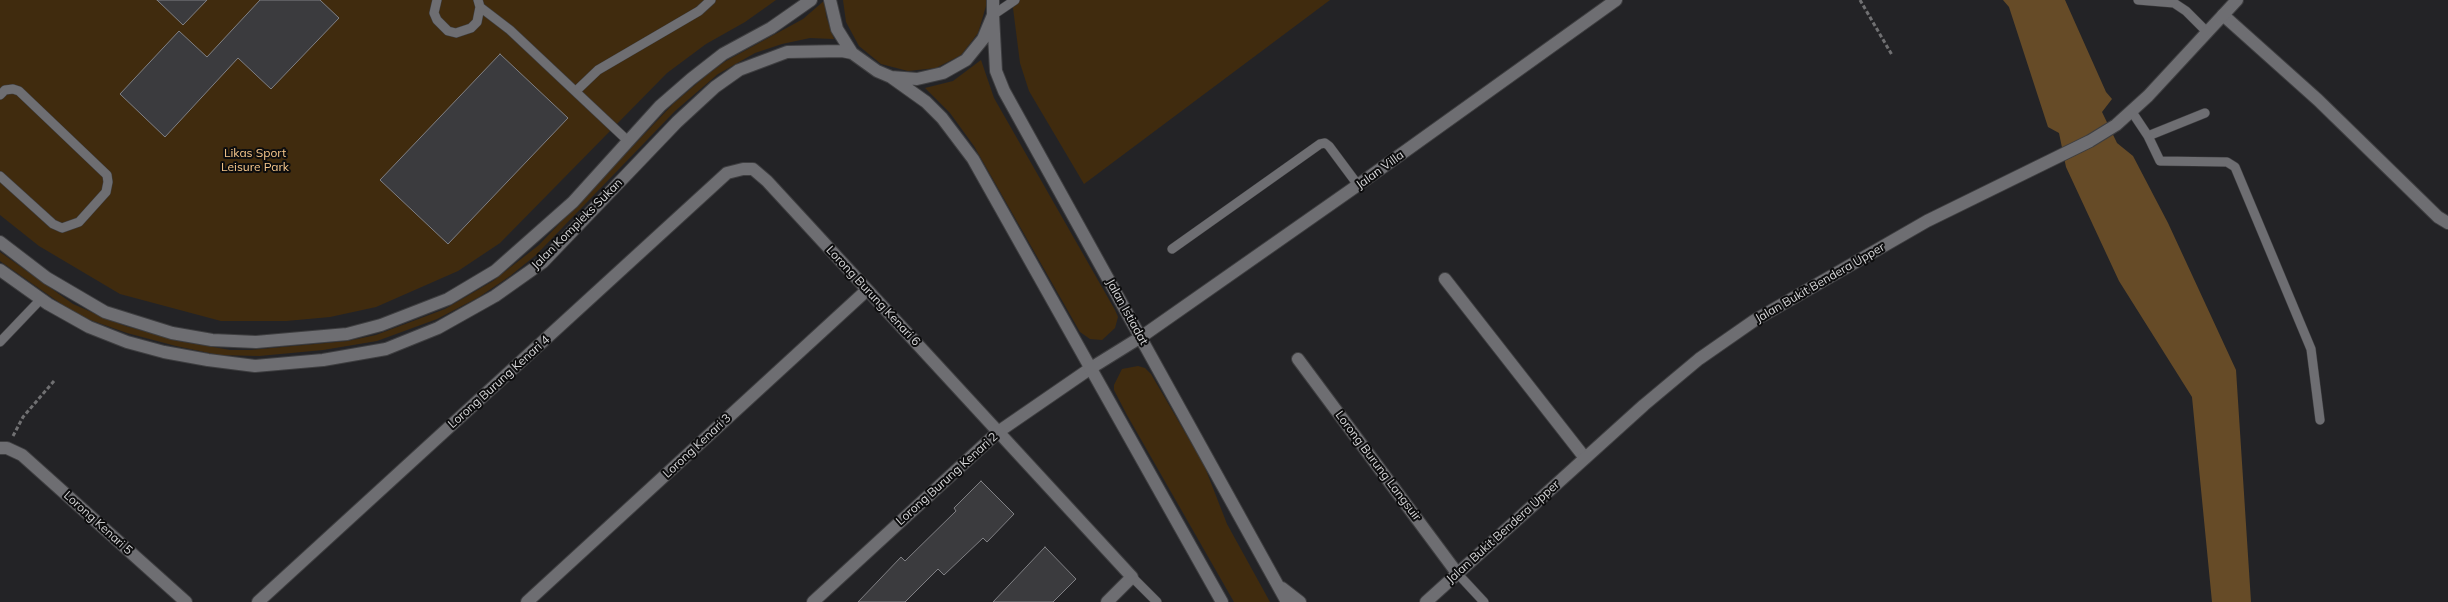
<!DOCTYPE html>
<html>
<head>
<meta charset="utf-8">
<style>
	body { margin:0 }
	canvas { display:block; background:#232326 }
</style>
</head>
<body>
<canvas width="2448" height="602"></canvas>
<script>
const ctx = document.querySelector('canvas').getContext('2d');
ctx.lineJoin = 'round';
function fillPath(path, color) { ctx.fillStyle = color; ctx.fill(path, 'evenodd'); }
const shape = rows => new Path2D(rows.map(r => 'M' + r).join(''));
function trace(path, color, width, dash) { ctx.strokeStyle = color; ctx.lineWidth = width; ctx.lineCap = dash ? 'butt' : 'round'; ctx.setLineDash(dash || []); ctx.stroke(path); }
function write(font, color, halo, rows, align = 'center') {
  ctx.font = font + ' Mulish,sans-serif'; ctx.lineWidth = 4; ctx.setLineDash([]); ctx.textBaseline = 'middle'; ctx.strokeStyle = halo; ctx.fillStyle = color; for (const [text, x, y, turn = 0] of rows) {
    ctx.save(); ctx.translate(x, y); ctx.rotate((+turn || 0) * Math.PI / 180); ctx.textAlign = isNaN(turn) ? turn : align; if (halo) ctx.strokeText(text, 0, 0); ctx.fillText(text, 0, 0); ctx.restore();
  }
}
const green = shape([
	[0,0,776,0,745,22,706,44,667,73,500,243,458,271,376,307,330,317,286,321,221,321,120,294,39,246,0,215],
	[825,0,826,16,834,39,810,38,782,44,755,53,718,74,675,111,536,255,510,276,479,297,437,319,377,341,323,350,259,356,219,355,176,346,127,333,85,318,70,310,0,261,0,252,73,304,98,315,125,326,185,342,230,350,251,350,348,341,376,335,445,309,493,281,539,245,673,104,708,74,726,61,803,19],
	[843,0,986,0,986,6,978,33,961,55,936,68,908,71,881,64,859,46,846,22],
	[1012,0,1330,0,1084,184,1029,91,1020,63],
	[981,60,994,98,1115,310,1118,317,1115,328,1102,340,1090,339,1080,332,974,146,950,113,925,88,953,81],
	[1138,366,1145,368,1151,374,1204,465,1227,524,1270,602,1234,602,1127,415,1114,390,1114,385,1122,369]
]);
const water = shape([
	[2003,0,2065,0,2106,92,2112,99,2102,112,2117,143,2133,156,2168,223,2236,370,2251,602,2212,602,2192,397,2119,281,2066,167,2059,133,2048,127,2009,7]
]);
const building = shape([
	[157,0,207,0,183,25,157,0],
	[260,0,320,0,339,18,271,89,238,58,165,137,120,94,179,31,207,57,260,0],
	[500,54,568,118,448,244,380,180,500,54],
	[981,481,1014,514,987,542,983,538,944,575,938,569,905,602,858,602,901,557,905,561,956,511,954,508,981,481],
	[1045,547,1076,579,1053,602,993,602,1045,547]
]);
const path = shape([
	[1860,0,1892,55],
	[13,436,23,417,54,381]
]);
const lane = shape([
	[437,0,434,13,437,20,448,31,456,33,471,28,477,22,480,7,478,0],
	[2138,0,2174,3,2186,11,2207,32],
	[480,7,510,30,628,141],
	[993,15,1015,0],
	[576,91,598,70,699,11,711,0],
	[0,95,5,90,13,89,19,91,107,175,108,182,106,192,79,222,62,228,53,224,0,176],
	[2132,112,2148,136,2160,161,2227,162,2235,167,2311,349,2320,420],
	[2148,136,2205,113],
	[1172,249,1320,144,1325,143,1329,146,1358,185],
	[0,342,41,299],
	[1457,573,1484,602],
	[1132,577,1157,602]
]);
const street = shape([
	[2223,15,2318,100,2438,217,2448,223],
	[1445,279,1585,458],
	[1141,337,1358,185,1616,0],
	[1298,359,1457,573],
	[0,448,7,448,22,455,186,602],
	[258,602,727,173,743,169,753,169,767,181,1132,577,1107,602],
	[527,602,867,290],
	[813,602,998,432,1091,368]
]);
const secondary = shape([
	[830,0,837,29,852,53,877,71,891,77,917,79,943,73,966,60,983,39,993,15,993,0],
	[993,15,996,71,1004,91,1287,602],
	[891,77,926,102,942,118,973,159,1222,602],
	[0,242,47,278,105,312,172,333,212,340,256,342,347,334,381,325,448,299,495,271,573,202,660,106,691,79,723,54,771,28,811,0],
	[0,270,48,304,89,327,127,342,164,352,208,360,255,366,323,360,386,349,438,328,495,296,543,262,677,122,715,87,739,70,787,52,842,51,852,53],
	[1091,368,1141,337],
	[1282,588,1300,602],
	[1426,602,1644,405,1699,359,1755,320,1927,221,2090,141,2116,125,2148,96,2237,0]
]);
const parkNames = [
	["Likas Sport",255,153],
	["Leisure Park",255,167]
];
const streetNames = [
	["Jalan Villa",1380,170,-36],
	["Jalan Kompleks Sukan",577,224,-45],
	["Jalan Bukit Bendera Upper",1820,283,-30],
	["Lorong Burung Kenari 6",873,296,47],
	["Jalan Istiadat",1127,312,61],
	["Lorong Burung Kenari 4",499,382,-42],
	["Lorong Kenari 3",697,446,-43],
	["Lorong Burung Langsuir",1378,466,53],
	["Lorong Burung Kenari 2",947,479,-42],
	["Lorong Kenari 5",98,523,42],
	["Jalan Bukit Bendera Upper",1503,532,-42]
];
fillPath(green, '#402b0e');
fillPath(water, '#664b27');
fillPath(building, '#3b3b3e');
trace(building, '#808084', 1);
trace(lane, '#3e3e40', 10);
trace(street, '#3e3e40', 14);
trace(secondary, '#3e3e40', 14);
trace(path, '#707072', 3, [4, 2.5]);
trace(lane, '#6e6e72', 9);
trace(street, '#6e6e72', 12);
trace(secondary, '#6e6e72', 12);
write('12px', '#f8c88c', '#0d0d0e', parkNames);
write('12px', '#d8d8da', '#0d0d0e', streetNames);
</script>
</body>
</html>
